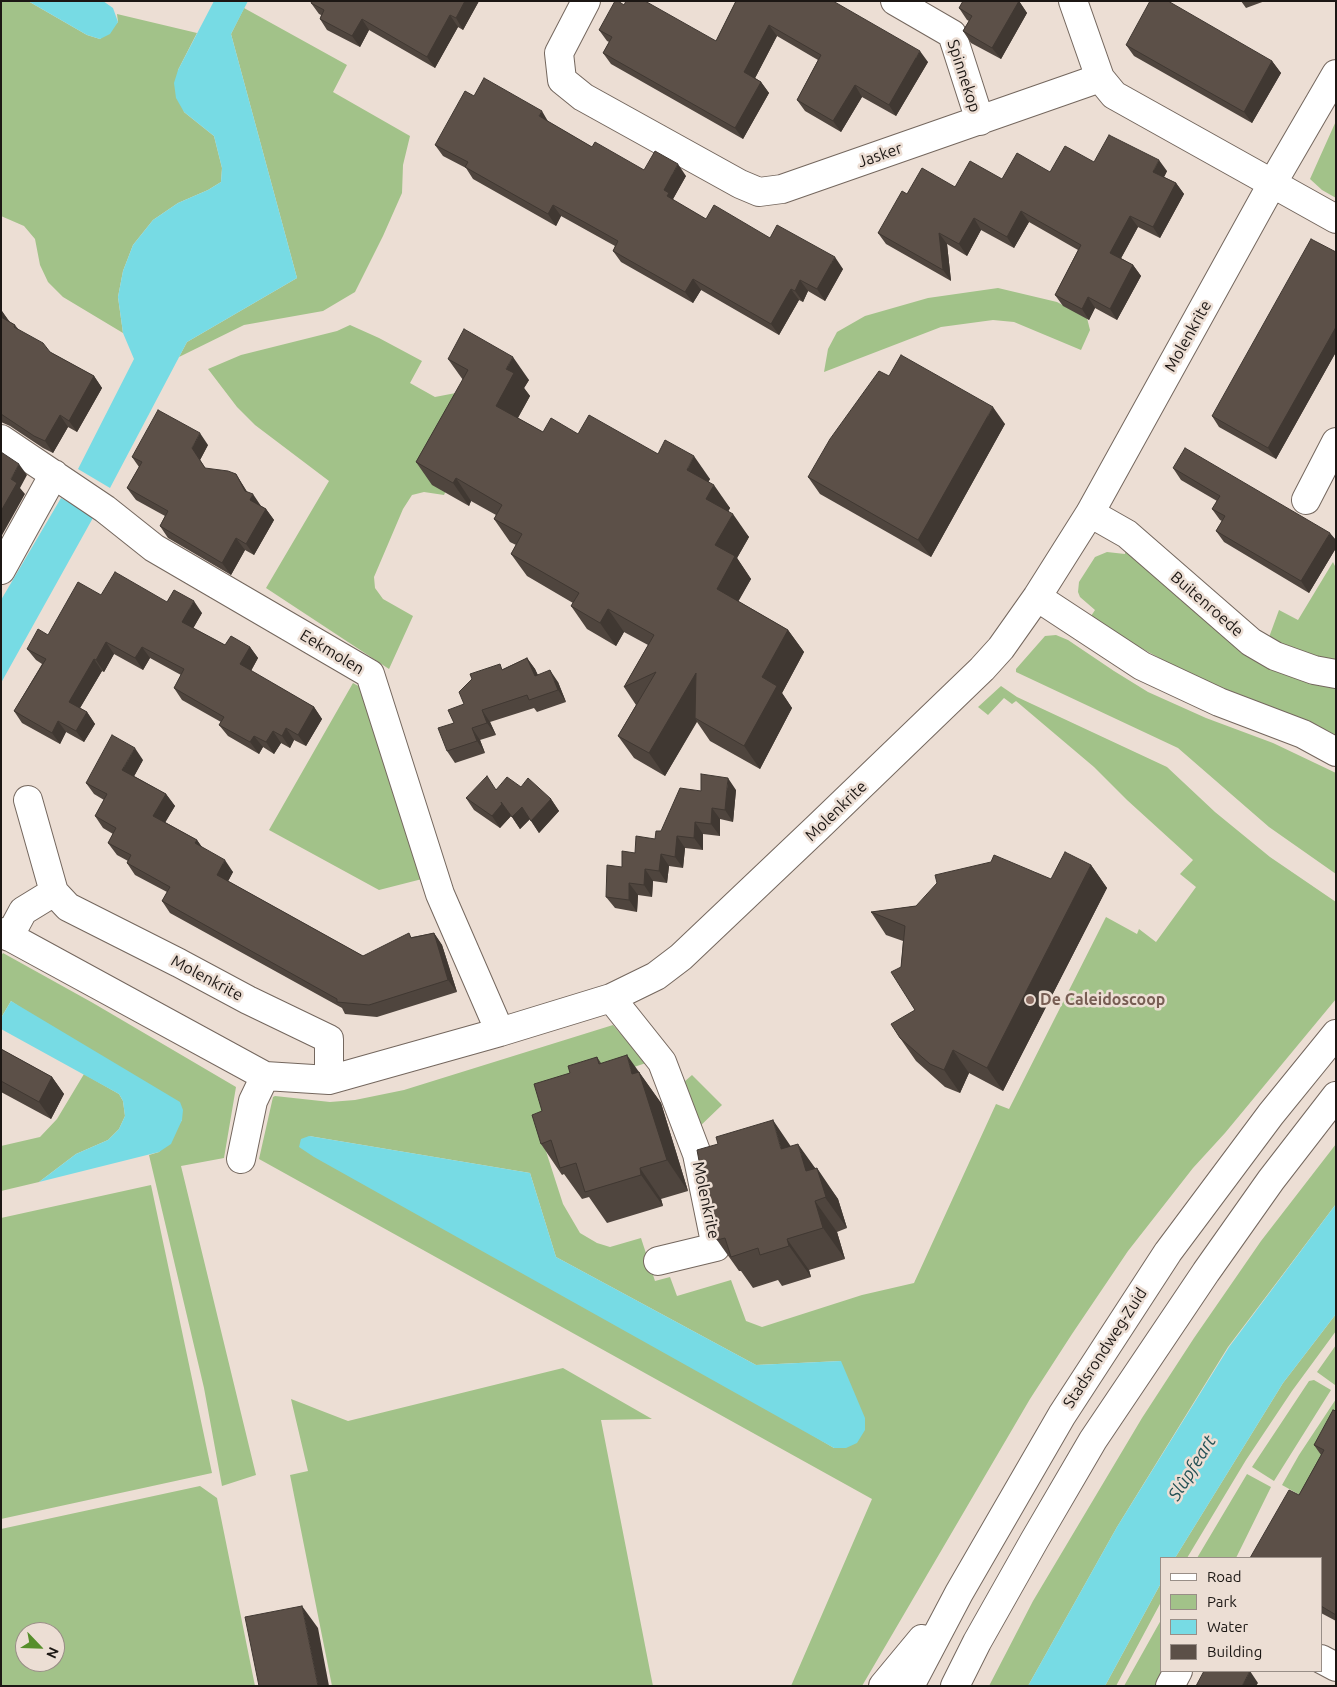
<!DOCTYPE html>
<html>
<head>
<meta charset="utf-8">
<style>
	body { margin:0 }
	#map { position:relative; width:1337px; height:1687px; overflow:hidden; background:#ecded4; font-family:Ubuntu,sans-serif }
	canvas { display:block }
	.frame { position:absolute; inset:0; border:2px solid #1c1714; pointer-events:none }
	.legend { position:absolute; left:1160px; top:1557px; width:162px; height:115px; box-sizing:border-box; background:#ecded4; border:1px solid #998e87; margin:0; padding:6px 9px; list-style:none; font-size:15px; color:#1c1714 }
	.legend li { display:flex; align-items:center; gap:10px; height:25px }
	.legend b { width:25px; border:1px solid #998e87 }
	.north { position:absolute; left:15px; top:1622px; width:50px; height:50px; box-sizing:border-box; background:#ecded4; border:1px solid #998e87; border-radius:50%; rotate:114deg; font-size:14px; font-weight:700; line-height:20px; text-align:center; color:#1c1714 }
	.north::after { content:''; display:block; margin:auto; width:18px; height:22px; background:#568e2b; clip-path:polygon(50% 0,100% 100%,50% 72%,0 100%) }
</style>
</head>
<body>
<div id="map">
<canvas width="1337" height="1687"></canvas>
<div class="frame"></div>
<ul class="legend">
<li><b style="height:6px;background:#fff"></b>Road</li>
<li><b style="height:14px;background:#a2c289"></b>Park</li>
<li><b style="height:14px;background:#77dbe4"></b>Water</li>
<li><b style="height:14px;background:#5c5048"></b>Building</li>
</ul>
<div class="north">N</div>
</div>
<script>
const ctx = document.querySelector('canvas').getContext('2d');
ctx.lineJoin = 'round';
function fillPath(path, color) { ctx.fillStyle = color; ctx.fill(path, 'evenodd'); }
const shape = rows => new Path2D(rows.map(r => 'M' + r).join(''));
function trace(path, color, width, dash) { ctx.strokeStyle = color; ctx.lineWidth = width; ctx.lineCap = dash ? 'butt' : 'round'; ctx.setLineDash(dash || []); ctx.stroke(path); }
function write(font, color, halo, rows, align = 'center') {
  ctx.font = font + ' Ubuntu,sans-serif'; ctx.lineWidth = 5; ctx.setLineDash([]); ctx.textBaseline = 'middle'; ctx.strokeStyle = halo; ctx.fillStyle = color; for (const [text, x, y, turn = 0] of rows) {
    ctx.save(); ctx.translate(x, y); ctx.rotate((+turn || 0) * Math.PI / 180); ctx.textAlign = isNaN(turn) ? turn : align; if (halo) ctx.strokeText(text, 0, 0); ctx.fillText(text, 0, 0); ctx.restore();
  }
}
const green = shape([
	[1,1,28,1,87,35,100,39,118,22,117,14,197,33,178,70,184,112,214,136,222,168,221,182,208,190,178,203,153,220,133,245,123,271,118,297,123,333,63,297,48,282,40,265,35,239,24,226,1,216],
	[244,8,347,65,333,92,410,136,403,165,402,193,383,236,355,292,323,311,244,325,179,357,187,342,297,278,231,34],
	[1336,121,1336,198,1322,190,1310,179],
	[998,288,1057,302,1087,318,1090,330,1081,350,1014,322,993,320,941,327,824,372,828,349,837,332,865,316,928,298],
	[350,325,379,338,422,361,410,383,435,397,466,391,487,400,444,495,424,492,412,495,403,509,374,577,375,588,383,599,413,616,389,669,266,588,329,481,255,425,237,407,208,369,241,355,337,331],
	[1126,547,1260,659,1336,680,1336,735,1298,717,1202,680,1183,671,1123,638,1091,616,1095,610,1080,597,1078,592,1079,582,1095,557,1107,552,1125,554],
	[1333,562,1336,568,1336,663,1268,640,1279,610,1298,620],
	[1056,635,1068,640,1114,671,1148,692,1206,718,1273,743,1336,773,1336,874,1269,827,1178,748,1016,672,1016,669,1045,636],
	[353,683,369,692,426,878,379,890,269,830],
	[1001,686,1017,697,1167,767,1215,812,1270,857,1336,902,1336,999,1225,1133,1193,1168,1128,1251,1072,1334,1030,1399,862,1686,791,1686,872,1499,259,1159,273,1097,275,1096,330,1102,355,1100,404,1090,613,1025,646,1063,592,1081,585,1097,534,1114,563,1204,580,1233,597,1243,610,1247,641,1238,655,1281,670,1277,677,1296,731,1280,746,1321,762,1327,862,1295,914,1283,996,1104,1009,1109,1106,917,1137,934,1139,929,1156,942,1196,887,1180,874,1193,860,1127,800,1094,767,1016,701,1012,704,1004,698,988,715,978,707],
	[309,1136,530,1173,556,1257,756,1365,841,1361,834,1448],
	[3,953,93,1003,236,1087,224,1158,181,1166,256,1475,222,1486,204,1388,149,1155,159,1152,182,1120,11,1001,1,1018,1,956],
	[84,1074,119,1094,123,1101,125,1116,119,1129,108,1140,76,1154,39,1182,1,1191,1,1146,40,1137,57,1119],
	[692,1075,722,1105,697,1129,684,1082],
	[1336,1144,1336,1204,1228,1347,1117,1527,1028,1686,989,1686,1033,1601,1142,1418,1194,1338,1261,1241],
	[151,1185,212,1473,1,1519,1,1218],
	[1336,1314,1336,1331,1292,1391,1246,1460,1187,1558,1175,1558,1283,1383],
	[1336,1345,1336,1383,1335,1385,1317,1372],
	[563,1368,652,1419,601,1420,653,1686,332,1686,290,1475,308,1471,291,1399,348,1421],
	[1314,1380,1331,1390,1274,1481,1252,1467,1309,1381],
	[1336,1399,1336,1432,1300,1495,1282,1485,1299,1455],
	[1247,1474,1271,1487,1236,1558,1197,1558],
	[200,1486,217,1498,255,1686,1,1686,1,1529],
	[25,1632,55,1632,55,1662,25,1662],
	[1161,1583,1161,1602,1116,1686,1105,1686],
	[1161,1620,1161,1671,1167,1671,1159,1686,1124,1686]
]);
const water = shape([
	[28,1,103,1,113,8,118,22,110,34,100,39,87,35],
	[214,1,248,1,231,34,297,278,187,342,110,488,78,469,134,359,123,333,118,297,123,271,133,245,153,220,178,203,208,190,221,182,222,168,214,136,184,112,176,98,174,83,178,70],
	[61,498,94,516,1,683,1,600],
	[11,1001,180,1102,183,1110,182,1120,171,1144,159,1152,39,1182,76,1154,108,1140,119,1129,125,1116,123,1101,119,1094,1,1029,1,1018],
	[309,1136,530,1173,556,1257,756,1365,841,1361,865,1418,865,1430,857,1443,846,1448,834,1448,314,1157,299,1147,301,1139],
	[1336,1204,1336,1314,1283,1383,1175,1558,1161,1558,1161,1583,1105,1686,1028,1686,1117,1527,1229,1347]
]);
const minor = shape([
	[586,1,559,53,562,80,583,97,740,184,759,192,782,189,1100,78,1114,95,1336,219],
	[895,1,952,34,980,121],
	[1073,1,1100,78],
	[1,439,105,509,154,548,370,674,440,894,500,1032],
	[1306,500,1336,442],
	[1090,513,1127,534,1251,642,1275,656,1314,670,1336,674],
	[1,570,54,474],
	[1037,597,1142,666,1219,702,1303,734,1336,752],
	[28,800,54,892,68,907,179,963,248,1000,329,1039,329,1080],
	[1,932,265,1076,329,1080,500,1032,611,998,656,976,681,957,818,827,982,669,1001,648,1037,597,1090,513,1272,184,1336,74],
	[9,937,23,911,54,892],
	[611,998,662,1062,697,1154,716,1247,658,1261],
	[241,1159,253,1101,265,1076],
	[1321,1659,1336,1667],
	[1170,1686,1178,1671]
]);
const highway = shape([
	[883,1686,922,1639],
	[910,1686,959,1593,1062,1415,1168,1252,1271,1114,1336,1034],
	[955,1686,977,1642,1034,1541,1093,1440,1206,1272,1271,1180,1336,1096]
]);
const wall = shape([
	[312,1,479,1,463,30,458,27,435,68,369,30,360,47,327,30,320,19,321,15,319,14,311,3],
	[736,1,928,62,896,116,862,97,841,132,805,111,797,100,818,60,777,36,755,78,761,82,769,93,743,139,611,64,603,53,609,42,607,41,599,30,624,5,716,41],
	[1019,1,1027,13,1001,59,971,43,963,31,969,21,967,20,959,8],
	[1241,1,1265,1,1246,8],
	[1126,45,1272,61,1281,73,1252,123,1134,56],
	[474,96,549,122,592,147,644,170,686,176,673,199,673,200,706,219,770,238,843,269,825,301,808,291,803,302,799,300,779,335,701,290,693,303,621,262,613,251,615,246,561,216,556,226,473,179,466,168,443,156,435,145],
	[1094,162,1167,171,1164,177,1176,183,1184,194,1160,238,1138,227,1121,258,1133,265,1141,276,1117,320,1095,308,1089,320,1063,306,1055,295,1078,250,1029,222,1014,248,981,230,967,256,947,244,951,281,886,244,878,233,907,194,1050,172],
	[1336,252,1336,352,1276,459,1219,427,1212,416],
	[1,310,10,322,15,325,19,330,50,352,94,376,102,388,77,432,68,427,53,453,43,448,10,426,1,422],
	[448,359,529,380,524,388,530,396,518,418,543,432,578,434,658,454,710,479,708,482,730,508,728,512,749,537,737,558,751,579,738,601,788,630,804,652,782,693,792,708,760,769,710,741,697,722,665,776,634,758,618,736,636,705,624,687,648,645,624,632,616,646,587,629,571,606,573,603,527,576,511,554,516,545,510,542,494,519,496,515,471,501,469,506,432,485,416,462,463,380],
	[889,376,1005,424,931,557,820,494,808,477],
	[208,445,200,460,206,469,236,474,247,492,261,506,266,509,274,520,254,555,245,550,231,575,168,538,160,526,165,516,136,500,127,488,139,467,132,457],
	[1173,468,1336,540,1336,548,1309,593,1224,542,1216,531,1222,521,1220,520,1212,509,1217,501,1181,480],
	[167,602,202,613,193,628,225,645,250,647,258,658,251,671,314,707,322,719,306,746,294,740,290,748,281,743,274,754,263,747,259,754,228,736,219,725,221,722,182,700,174,688,181,675,150,658,143,670,114,654,104,672,102,671,80,708,87,712,95,724,84,742,66,732,60,744,22,723,14,711,42,664,36,660,27,649,48,635],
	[527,658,535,669,538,675,558,682,566,702,537,712,534,708,490,722,496,735,480,740,485,753,455,763,447,751,454,723,464,704,503,669],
	[143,760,134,776,166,794,175,806,165,822,197,840,202,847,233,872,228,881,363,956,412,937,434,933,442,945,457,992,377,1017,345,1014,342,1008,170,913,162,901,167,892,135,875,127,863,128,861,117,855,108,843,113,834,103,828,95,816,104,800,94,794,86,783],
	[521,787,551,799,559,811,539,833,530,819,520,829,510,814,511,816,500,828,474,810,466,798,496,789],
	[736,790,733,822,720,819,720,836,703,834,703,850,685,848,683,868,669,866,667,883,653,881,652,897,638,895,637,912,615,908,606,897,622,867,635,853,655,839,701,791],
	[1091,865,1107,888,1003,1091,969,1073,960,1093,945,1087,916,1061,900,1038,915,1010,901,967,903,941,886,935,871,912,916,906,1051,879],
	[1,1049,52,1077,64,1094,51,1119,1,1092],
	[597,1057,601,1063,639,1072,661,1103,688,1191,661,1199,663,1206,607,1223,589,1197,582,1199,564,1174,562,1175,541,1144,542,1111,570,1073],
	[791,1146,815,1168,838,1199,847,1228,837,1232,845,1259,809,1270,811,1277,782,1286,778,1280,753,1288,741,1271,739,1271,717,1240],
	[1336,1411,1336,1621,1321,1613,1321,1558,1299,1495,1321,1455,1314,1445]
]);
const shadedWall = shape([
	[465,1,479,1,463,30,456,18],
	[1019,1,1027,13,1001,59,992,48],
	[450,15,458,27,435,68,427,57],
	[362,19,369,30,360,47,352,36],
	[769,25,777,36,752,84,744,72],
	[920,51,928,62,896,116,889,105],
	[1272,61,1281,73,1252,123,1244,112],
	[761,82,769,93,743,139,735,128],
	[855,85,862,97,841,132,833,121],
	[542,111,549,123,539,116],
	[1159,160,1167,171,1161,183,1153,172],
	[678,164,686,176,673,199,676,204,675,207,664,190],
	[1176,183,1184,194,1160,238,1153,227],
	[553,205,561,216,556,226,548,214],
	[1021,211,1029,222,1014,248,1007,237],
	[1130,216,1138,227,1118,264,1110,253],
	[974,218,981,230,967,256,959,244],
	[939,233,947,244,951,281,943,270],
	[835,257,843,269,825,301,817,289],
	[1133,265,1141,276,1117,320,1110,309],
	[693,279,701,290,693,303,685,292],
	[800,280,808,291,803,302,795,291],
	[791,289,799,300,779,335,771,324],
	[1088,297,1095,308,1089,320,1082,309],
	[2,311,10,323,1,319],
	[1336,327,1336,352,1276,459,1268,448],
	[513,357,529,380,524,388,530,396,512,428,496,406,506,369],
	[94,376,102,388,77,432,69,421],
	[993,407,1005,424,931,557,918,540],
	[60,415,68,427,53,453,45,441],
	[200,433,208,445,200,460,213,480,192,448],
	[694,456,710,479,703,493,687,470],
	[19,464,27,475,20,488,25,494,1,537,1,511,11,479],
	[236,474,251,498,253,494,261,506,250,500],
	[456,478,471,501,469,506,453,483],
	[714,485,730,508,722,522,706,499],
	[266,509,274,520,254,555,246,544],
	[733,514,749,537,737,558,751,579,733,611,717,589,715,545],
	[1330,533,1336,540,1336,548,1309,593,1301,581],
	[236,538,245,550,231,575,222,563],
	[194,601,202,613,190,634,182,622],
	[608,609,624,632,616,646,600,623],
	[788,630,804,652,782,693,792,708,760,769,744,746,762,677],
	[106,642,114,654,104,672,96,660],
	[142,647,150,658,143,670,135,658],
	[250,647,258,658,248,676,240,664],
	[527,658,535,669,543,687,535,676],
	[94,659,102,671,77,713,69,702],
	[550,670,558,682,566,702,558,690],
	[696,673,695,718,697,721,665,776,649,753],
	[314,707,322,719,306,746,298,735],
	[482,710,490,722,496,735,487,723],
	[87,712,95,724,84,742,76,731],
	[58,721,66,732,60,744,52,733],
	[286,728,294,740,290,748,282,736],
	[472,728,480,740,485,753,477,741],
	[273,731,281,743,274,754,266,742],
	[254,736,263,747,259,754,250,742],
	[135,748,143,760,131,782,122,770],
	[728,778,736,790,733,822,725,810],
	[166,794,175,806,162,828,153,816],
	[551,799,559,811,539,833,531,821],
	[501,802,511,816,500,828,492,816],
	[522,807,530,819,520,829,512,817],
	[712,808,720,819,720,836,711,824],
	[695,822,703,834,703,850,694,838],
	[677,836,685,848,683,868,675,857],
	[197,840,205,852,195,843],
	[661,854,669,866,667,883,659,871],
	[225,860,233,872,225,887,217,875],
	[1091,865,1107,888,1003,1091,987,1068],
	[645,869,653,881,652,897,644,885],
	[629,883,638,895,637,912,629,900],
	[434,933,442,945,457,992,448,980],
	[953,1050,969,1073,960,1093,944,1070],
	[627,1055,661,1103,688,1191,667,1160,632,1074],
	[52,1077,64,1094,51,1119,39,1102],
	[773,1120,794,1151,781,1149],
	[798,1144,818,1172,817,1168,838,1199,847,1228,806,1171],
	[640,1168,661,1199,663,1206,641,1175],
	[815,1201,837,1232,845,1259,823,1228],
	[787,1239,809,1270,811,1277,789,1246],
	[302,1606,318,1628,329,1686,318,1686],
	[1250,1671,1258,1683,1256,1686,1242,1686]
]);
const building = shape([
	[312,1,465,1,456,18,450,15,427,57,362,19,352,36,320,19,324,10,311,3,312,1],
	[615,1,618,1,624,5,626,1,645,1,716,41,736,1,833,1,920,51,889,105,855,85,833,121,797,100,821,55,769,25,744,72,761,82,735,128,603,53,612,37,599,30,615,1],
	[963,1,1019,1,992,48,963,31,972,16,959,8,963,1],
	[1150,1,1168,1,1272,61,1244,112,1126,45,1150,1],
	[484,78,542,111,539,116,592,147,595,142,644,170,655,151,678,164,664,190,669,193,667,196,706,219,714,205,770,238,777,225,835,257,817,289,800,280,795,291,791,289,771,324,693,279,685,292,613,251,618,241,586,223,553,205,548,214,465,167,468,162,435,145,465,91,474,96,484,78],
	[1109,135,1159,160,1153,172,1176,183,1153,227,1130,216,1110,253,1133,265,1110,309,1088,297,1082,309,1055,295,1081,245,1021,211,1007,237,974,218,959,244,939,233,943,270,878,233,902,191,907,194,922,168,955,187,970,161,1002,179,1017,153,1050,172,1065,146,1094,162,1109,135],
	[1311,239,1336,252,1336,327,1268,448,1212,416,1311,239],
	[1,317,15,325,14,327,43,343,50,352,94,376,69,421,60,415,45,441,34,436,1,414,1,317],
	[464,329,513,357,506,369,514,373,496,406,543,432,551,418,578,434,589,415,658,454,665,440,694,456,687,470,714,485,706,499,733,514,715,545,735,556,717,589,788,630,762,677,777,686,744,746,695,718,696,673,649,753,618,736,656,672,624,687,654,635,608,609,600,623,571,606,579,593,511,554,522,534,494,519,502,505,456,478,453,483,416,462,468,370,448,359,464,329],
	[901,355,993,407,918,540,808,477,830,439,879,371,889,376,901,355],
	[158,410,200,433,192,448,205,468,228,471,236,474,245,491,253,494,250,500,266,509,246,544,236,538,222,563,160,526,168,511,127,488,142,462,132,457,158,410],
	[1185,448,1330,533,1301,581,1216,531,1225,516,1212,509,1220,496,1173,468,1185,448],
	[1,452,19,464,11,479,17,483,1,511,1,452],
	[115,572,167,602,174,590,194,601,182,622,225,645,231,636,250,647,240,664,314,707,298,735,286,728,282,736,273,731,266,742,254,736,250,742,219,725,224,717,174,688,184,669,142,647,135,658,106,642,96,660,94,659,69,702,87,712,76,731,58,721,52,733,14,711,46,659,27,649,38,629,48,635,78,582,101,595,115,572],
	[527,658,535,676,550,670,558,690,529,700,527,695,482,710,487,723,472,728,477,741,447,751,438,728,454,723,448,710,464,704,459,692,472,679,470,674,500,664,502,670,527,658],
	[112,735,135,748,122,770,166,794,153,816,197,840,195,843,225,860,217,875,363,956,409,933,411,938,434,933,448,980,369,1005,337,1002,337,999,162,901,170,887,127,863,131,855,108,843,116,828,95,816,107,794,86,783,112,735],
	[701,774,728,778,725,810,712,808,711,824,695,822,694,838,677,836,675,857,661,854,659,871,645,869,644,885,629,883,629,900,606,897,607,865,622,867,622,851,635,853,636,836,655,839,656,831,661,831,680,788,701,791,701,774],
	[487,776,496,790,507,777,521,787,528,778,551,799,531,821,522,807,512,817,501,802,502,804,492,816,466,798,487,776],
	[1065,852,1091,865,987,1068,953,1050,944,1070,930,1064,900,1038,891,1024,915,1010,891,972,901,967,905,926,871,912,916,906,937,883,935,875,991,862,994,855,1051,879,1065,852],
	[1,1049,52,1077,39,1102,1,1081,1,1049],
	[627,1055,632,1074,639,1072,667,1160,640,1168,641,1175,585,1192,576,1163,560,1168,551,1140,541,1144,532,1115,542,1111,534,1084,570,1073,568,1066,597,1057,599,1064,627,1055],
	[773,1120,781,1149,798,1144,806,1171,817,1168,826,1197,815,1201,823,1228,787,1239,789,1246,760,1255,758,1248,731,1257,725,1238,717,1240,709,1214,697,1150,718,1144,716,1137,773,1120],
	[1333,1410,1336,1411,1336,1615,1321,1606,1321,1558,1250,1558,1289,1490,1299,1495,1324,1450,1314,1445,1333,1410],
	[302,1606,318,1686,259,1686,245,1617,302,1606],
	[1204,1671,1250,1671,1242,1686,1196,1686,1204,1671]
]);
const markers = [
	[1030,1000,5,"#8d6e63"]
];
const streetNames = [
	["Spinnekop",964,76,72],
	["Jasker",880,155,-19],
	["Molenkrite",1188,336,-61],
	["Buitenroede",1207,604,41],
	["Eekmolen",332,652,31],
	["Molenkrite",836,811,-44],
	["Molenkrite",207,978,28],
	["Molenkrite",706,1200,78],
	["Stadsrondweg-Zuid",1105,1348,-57]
];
const educationNames = [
	["De Caleidoscoop",1040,1000]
];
const waterNames = [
	["Slûpfeart",1192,1468,-58]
];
fillPath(green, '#a2c289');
fillPath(water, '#77dbe4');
trace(minor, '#74675e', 30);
trace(highway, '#74675e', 30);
trace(minor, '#fff', 28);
trace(highway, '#fff', 28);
fillPath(wall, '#4f453e');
fillPath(shadedWall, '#403832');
fillPath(building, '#5c5048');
trace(building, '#403832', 1);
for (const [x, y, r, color] of markers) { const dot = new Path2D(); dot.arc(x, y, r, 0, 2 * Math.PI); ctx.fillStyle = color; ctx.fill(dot); trace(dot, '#ecded4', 2); }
write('16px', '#1c1714', '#ecded4', streetNames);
write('bold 16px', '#785e54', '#ecded4', educationNames, 'left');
write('italic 18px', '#235155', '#ecded4', waterNames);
</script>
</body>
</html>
